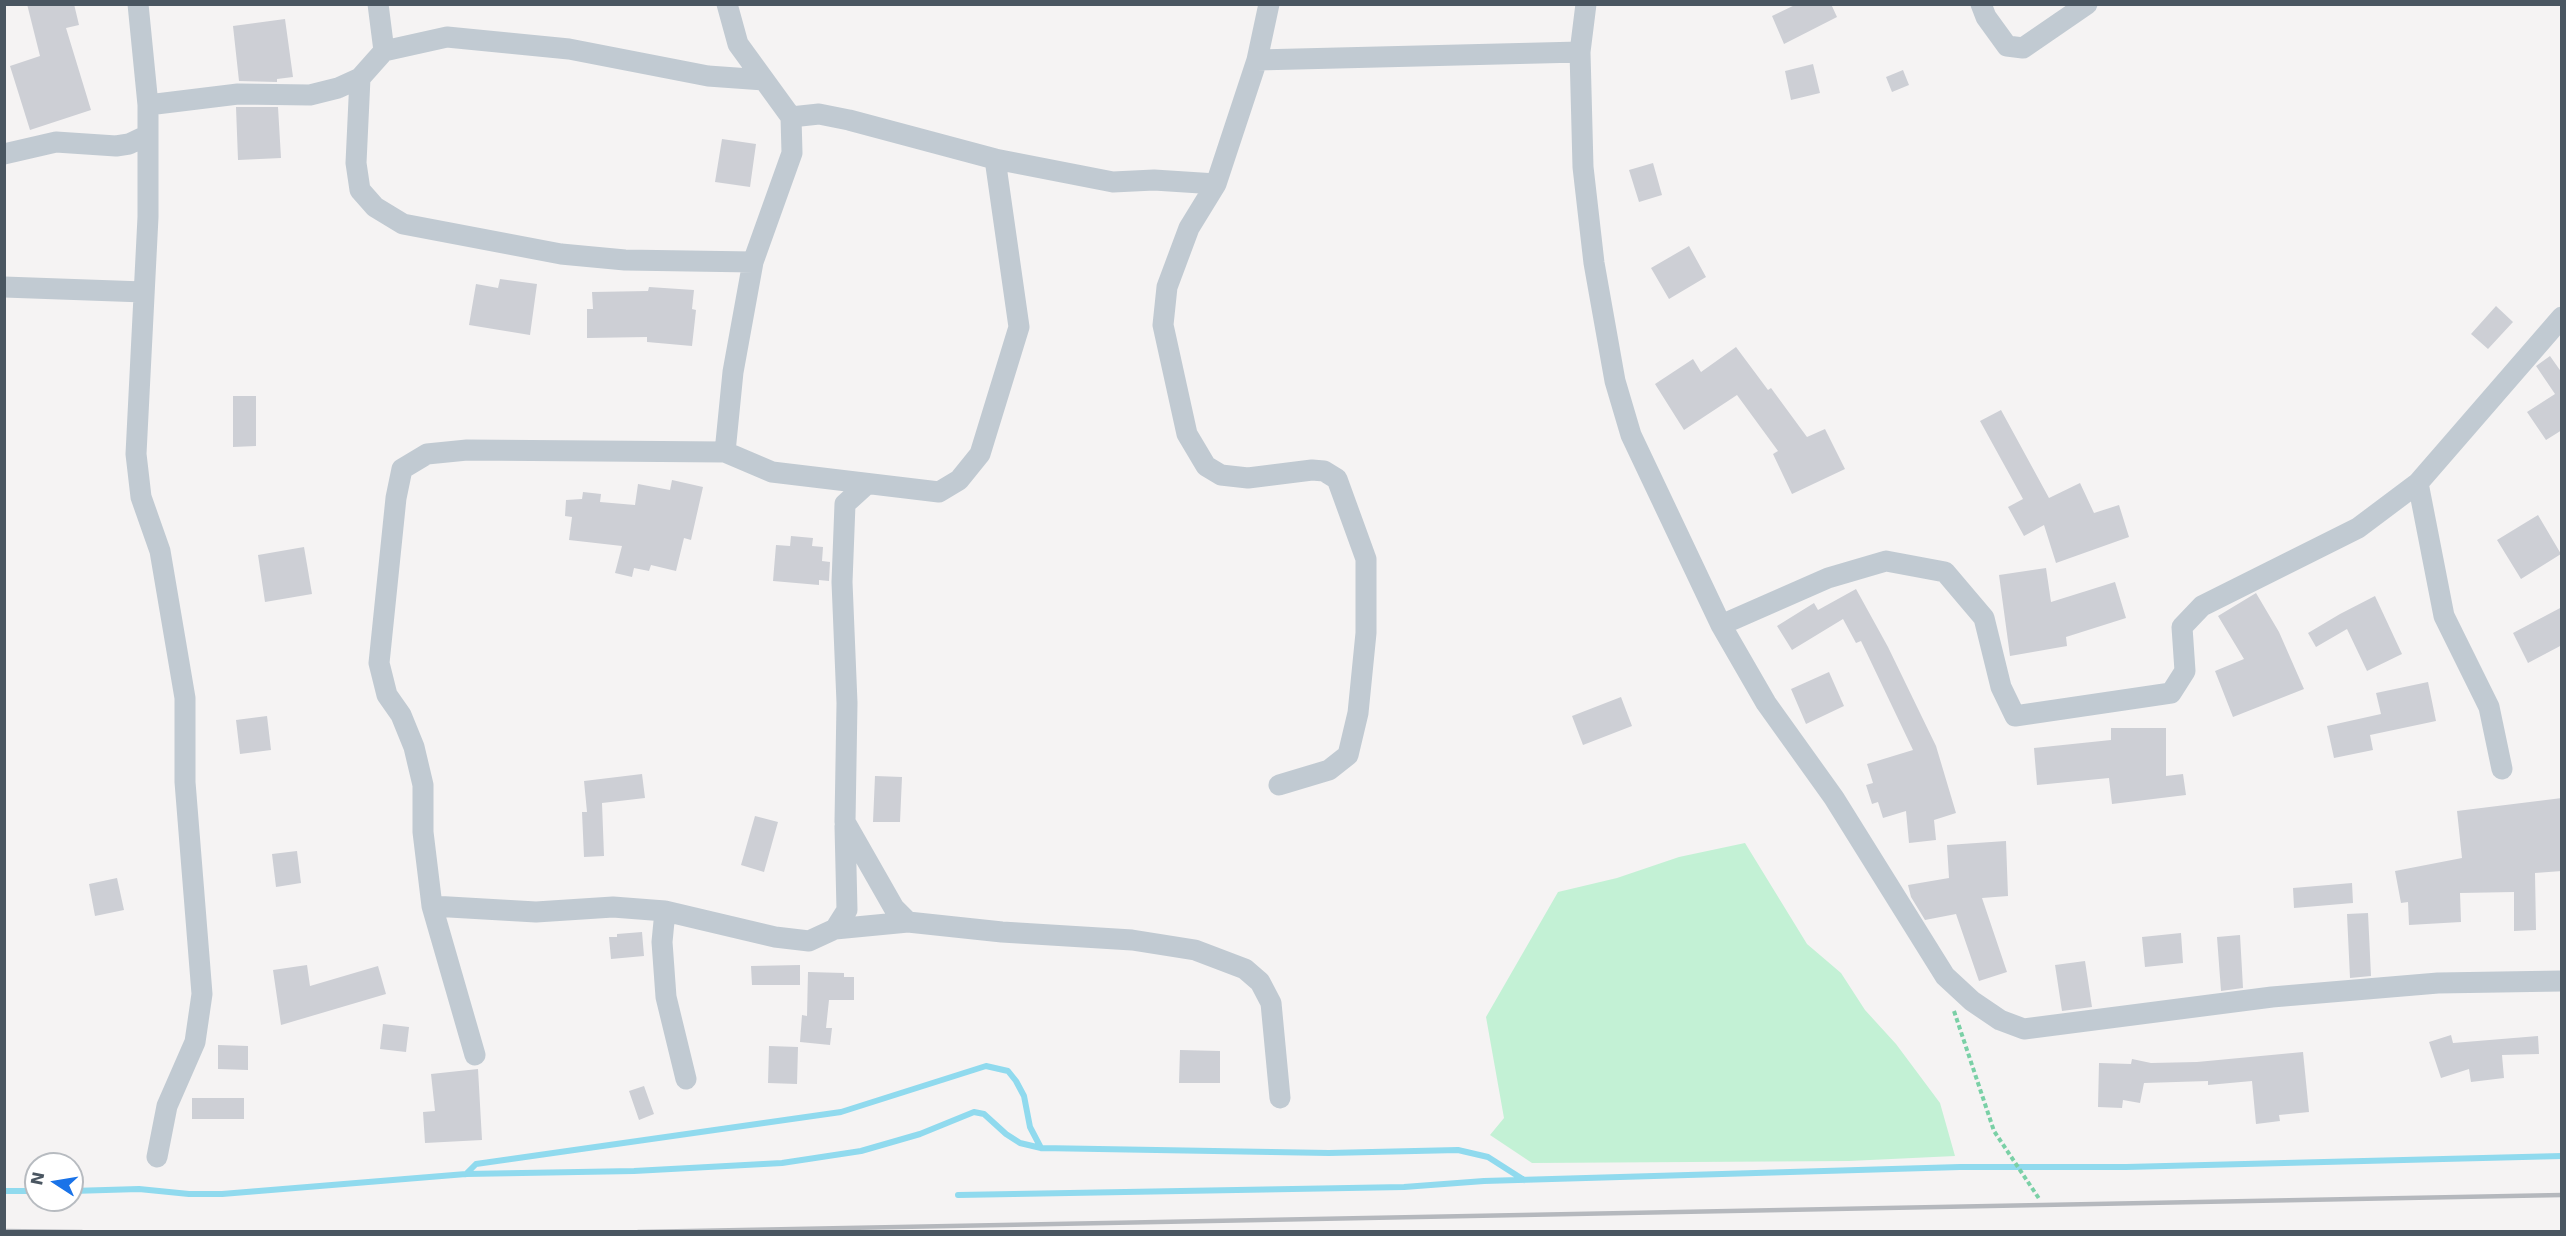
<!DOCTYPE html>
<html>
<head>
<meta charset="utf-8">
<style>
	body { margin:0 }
	#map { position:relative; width:2566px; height:1236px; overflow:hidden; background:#f5f3f3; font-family:"DejaVu Sans",sans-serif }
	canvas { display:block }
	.frame { position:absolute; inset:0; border:6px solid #4a5661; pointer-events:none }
	.north { position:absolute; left:24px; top:1152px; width:60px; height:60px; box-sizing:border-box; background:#fff; border:2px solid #b7bbc0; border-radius:50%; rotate:282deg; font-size:16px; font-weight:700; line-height:24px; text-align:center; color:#4a5661 }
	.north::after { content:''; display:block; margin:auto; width:21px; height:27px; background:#1a73e8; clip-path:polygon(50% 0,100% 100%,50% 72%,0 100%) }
</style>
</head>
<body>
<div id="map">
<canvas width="2566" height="1236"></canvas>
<div class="frame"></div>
<div class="north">N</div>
</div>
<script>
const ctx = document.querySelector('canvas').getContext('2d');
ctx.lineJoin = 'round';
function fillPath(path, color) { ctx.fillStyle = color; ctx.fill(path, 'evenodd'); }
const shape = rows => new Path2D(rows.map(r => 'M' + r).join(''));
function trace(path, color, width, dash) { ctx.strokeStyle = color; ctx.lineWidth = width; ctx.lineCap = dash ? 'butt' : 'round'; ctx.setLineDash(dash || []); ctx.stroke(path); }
const green = shape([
	[1745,843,1807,944,1841,973,1865,1010,1896,1044,1940,1103,1955,1156,1849,1161,1532,1163,1490,1135,1504,1118,1486,1017,1558,892,1617,878,1679,857]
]);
const stream = shape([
	[466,1174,476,1164,841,1112,986,1066,1008,1071,1016,1081,1024,1096,1030,1127,1041,1148],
	[4,1191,36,1191],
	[72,1191,139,1189,189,1194,222,1194,466,1174,634,1171,782,1163,861,1151,920,1134,974,1112,984,1114,1006,1134,1020,1143,1041,1148,1329,1153,1458,1150,1488,1157,1524,1180],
	[958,1195,1404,1187,1484,1181,1960,1167,2126,1167,2562,1156]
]);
const building = shape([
	[27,4,74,4,79,25,66,28,91,110,30,130,10,66,40,56],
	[1797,4,1831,4,1837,17,1784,44,1772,16],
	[285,19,293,77,277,79,277,82,239,81,233,26],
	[1813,64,1820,93,1791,100,1785,71],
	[1903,70,1909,85,1892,92,1886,77],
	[236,107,278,107,281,158,238,160],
	[722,139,756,144,750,187,715,182],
	[1653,163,1662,195,1639,202,1629,170],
	[1689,246,1706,277,1669,299,1651,268],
	[500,279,537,284,530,335,469,325,476,284,498,288],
	[649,287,694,290,692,309,696,310,692,346,647,342,647,337,587,338,587,309,593,309,592,292,648,291],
	[2496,306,2513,322,2488,349,2471,334],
	[1736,347,1768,390,1771,388,1807,437,1825,429,1845,469,1792,494,1773,454,1778,451,1737,395,1684,430,1655,384,1693,359,1701,372],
	[2550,356,2562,373,2562,430,2546,440,2527,412,2555,394,2536,366],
	[233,396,256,396,256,446,233,447],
	[2001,410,2049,498,2080,483,2094,513,2119,505,2129,537,2056,563,2044,525,2024,536,2008,507,2023,499,1980,421],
	[672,480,703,487,691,540,684,538,676,571,651,565,649,571,634,568,632,577,615,573,622,546,569,540,572,517,565,516,566,500,582,499,583,492,601,494,600,502,635,505,638,484,670,490],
	[2538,515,2561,554,2521,579,2497,540],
	[791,536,813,538,812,546,823,547,822,561,830,562,829,581,819,580,819,585,773,581,776,545,790,546],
	[304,547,312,594,265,602,258,555],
	[2046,568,2051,602,2115,582,2126,618,2066,637,2067,646,2010,656,1999,575],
	[1856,589,1888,647,1936,746,1956,813,1934,820,1936,840,1909,843,1906,811,1883,818,1878,802,1872,804,1866,785,1873,783,1867,764,1913,750,1861,641,1856,643,1843,619,1792,650,1777,626,1814,603,1818,610],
	[2256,593,2279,632,2304,689,2233,717,2215,671,2244,659,2218,616],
	[2375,596,2402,654,2367,671,2347,629,2316,647,2308,633,2340,614],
	[2562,607,2562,645,2528,663,2513,633],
	[1829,672,1844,706,1806,724,1791,689],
	[2428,682,2436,721,2370,735,2373,750,2334,758,2327,726,2381,714,2376,693],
	[1621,697,1632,726,1583,745,1572,716],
	[267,716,271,750,240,754,236,720],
	[2111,728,2166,728,2166,776,2183,774,2186,795,2112,804,2109,778,2037,785,2034,748,2111,740],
	[642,774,645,798,602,803,604,856,584,857,582,812,587,812,584,781],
	[875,776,902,777,900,822,873,822],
	[2562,798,2562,871,2535,873,2536,930,2514,931,2514,892,2460,893,2461,922,2409,925,2408,902,2401,903,2395,871,2462,858,2457,811],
	[755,816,778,822,764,872,741,865],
	[2006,841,2008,896,1982,898,2007,972,1979,981,1956,914,1925,920,1911,897,1908,885,1949,878,1947,845],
	[297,851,301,883,276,887,272,854],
	[117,878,124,910,95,916,89,884],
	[2352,883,2353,903,2294,908,2293,888],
	[2368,913,2371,976,2350,978,2347,914],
	[642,932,644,956,611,959,609,937,617,937,617,934],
	[2181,933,2183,963,2145,967,2142,937],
	[2240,935,2243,988,2221,991,2217,937],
	[2085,961,2092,1007,2062,1011,2055,965],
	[307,965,310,986,378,966,386,994,281,1025,273,970],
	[800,965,800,985,752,985,751,966],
	[808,972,844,973,844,977,854,977,854,1000,829,1000,826,1028,832,1028,830,1045,800,1042,802,1015,807,1016],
	[383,1024,409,1027,406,1052,380,1049],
	[2451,1035,2453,1043,2538,1036,2539,1054,2502,1055,2504,1078,2471,1082,2469,1069,2441,1078,2429,1042],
	[218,1045,248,1046,248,1070,218,1069],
	[769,1046,798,1047,797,1084,768,1083],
	[1180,1050,1220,1051,1220,1083,1179,1083],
	[2303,1052,2309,1112,2279,1115,2280,1121,2256,1124,2252,1081,2208,1085,2208,1081,2144,1083,2140,1103,2123,1100,2122,1108,2098,1107,2099,1063,2131,1064,2132,1059,2151,1063,2197,1062],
	[478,1069,482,1140,425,1143,423,1112,435,1111,431,1074],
	[644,1086,654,1114,639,1120,629,1091],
	[192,1098,244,1098,244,1119,192,1119]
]);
const path = shape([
	[1954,1011,1994,1131,2040,1200]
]);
const street = shape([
	[138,4,148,105,238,94,310,95,338,88,360,78,384,51,447,37,569,49,708,76,764,80],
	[378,4,384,51],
	[727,4,738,44,791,117],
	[1586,4,1580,52,1583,167,1594,263,1615,381,1631,435,1721,625,1766,703,1834,798,1945,976,1972,1001,2000,1020,2024,1029,2272,997,2438,983,2562,981],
	[1981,4,1986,17,2007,46,2023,48,2087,4],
	[1257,60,1580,52],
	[360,78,356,163,360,190,375,207,403,224,561,254,625,260,753,262],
	[148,105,148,217,136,454,141,497,160,551,185,698,185,782,202,994,195,1042,167,1106,157,1157],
	[4,154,56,142,116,146,129,144,148,135],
	[1216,184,1189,228,1167,287,1163,325,1187,434,1206,466,1221,475,1248,478,1312,470,1324,471,1337,479,1366,559,1366,633,1358,713,1348,755,1329,770,1279,785],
	[4,287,144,292],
	[725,452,733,372,753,262,792,153,791,117,819,114,849,120,995,159],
	[867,484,845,504,842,582,847,703,845,822,894,908,908,922,1002,932,1132,940,1195,950,1245,969,1260,982,1271,1003,1280,1098],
	[1721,625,1828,578,1886,561,1945,572,1984,618,2001,687,2015,716,2171,693,2185,671,2182,627,2202,606,2358,528,2418,483],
	[2502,769,2489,707,2444,616,2418,483,2562,317],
	[432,906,536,912,613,907,665,911,775,937,809,941,835,929,847,910,845,826],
	[665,911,662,942,666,997,686,1079],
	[835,929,908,922],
	[475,1055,432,906,423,832,423,785,414,747,401,715,387,695,379,663,396,498,402,469,427,454,467,450,725,452,772,472,939,492,959,480,980,454,1019,327,995,159,1113,182,1154,180,1216,184,1257,60,1269,4]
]);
const rail = shape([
	[4,1231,82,1232],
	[638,1232,2562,1195]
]);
fillPath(green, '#c3f1d5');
trace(stream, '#90daee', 6);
fillPath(building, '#cdcfd5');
trace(path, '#7ad0a6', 4, [4.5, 3]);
trace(street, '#c1cad2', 21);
trace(rail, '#b5b8bd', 4.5);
</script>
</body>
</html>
